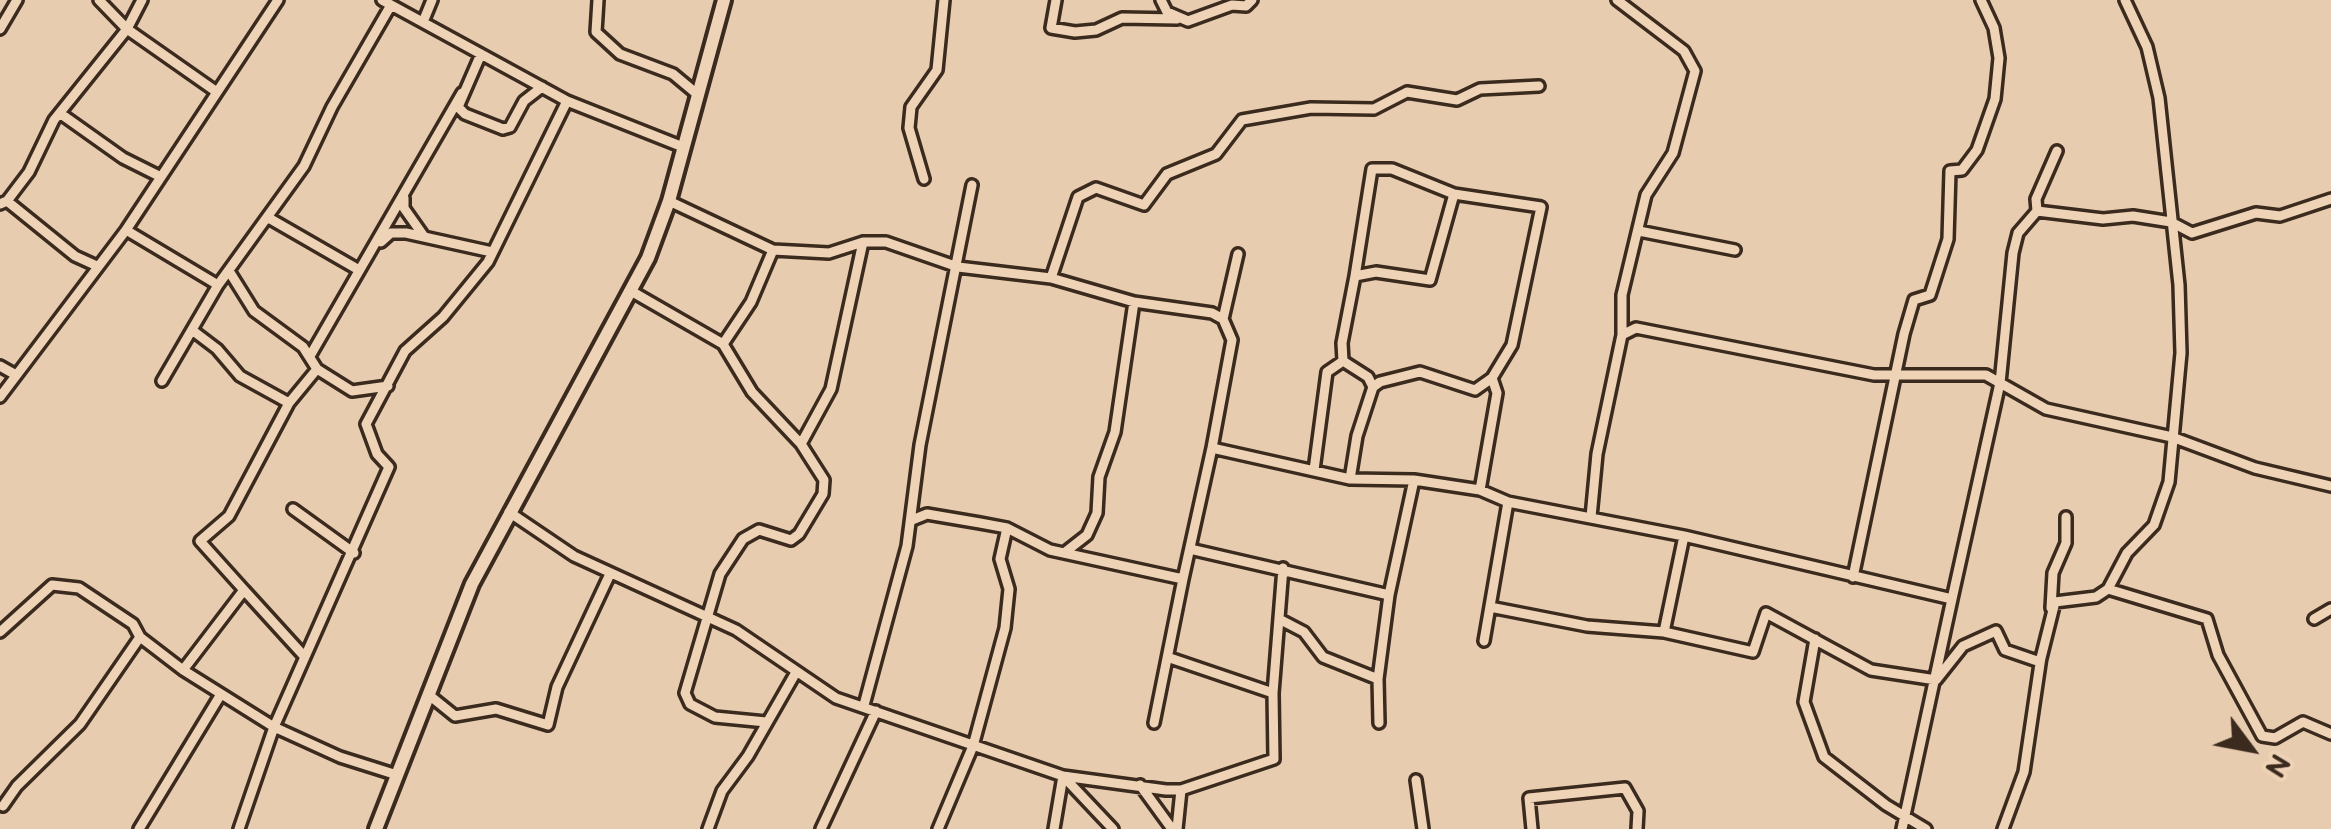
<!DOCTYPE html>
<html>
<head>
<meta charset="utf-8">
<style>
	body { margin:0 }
	#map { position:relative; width:2331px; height:829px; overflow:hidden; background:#e8ccb0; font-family:"Balsamiq Sans",sans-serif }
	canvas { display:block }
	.north { position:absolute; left:2201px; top:699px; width:100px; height:100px; -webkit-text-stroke:8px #efd3b6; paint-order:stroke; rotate:122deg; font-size:28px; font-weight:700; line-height:40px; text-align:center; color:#3b2a1e }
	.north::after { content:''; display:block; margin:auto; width:35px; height:45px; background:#3b2a1e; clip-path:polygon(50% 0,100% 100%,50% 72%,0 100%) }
</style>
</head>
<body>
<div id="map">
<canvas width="2331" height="829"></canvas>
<div class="north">N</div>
</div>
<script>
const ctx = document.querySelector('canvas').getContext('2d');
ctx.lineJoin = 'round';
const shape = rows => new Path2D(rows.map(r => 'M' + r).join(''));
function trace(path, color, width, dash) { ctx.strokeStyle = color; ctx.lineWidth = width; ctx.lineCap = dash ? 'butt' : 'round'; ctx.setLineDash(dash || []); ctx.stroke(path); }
const street = shape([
	[99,0,127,29,214,90],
	[382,0,567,101,683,147],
	[598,0,596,32,620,54,673,74,697,94],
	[1056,0,1051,28,1075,32,1096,30,1122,18,1177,19],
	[1161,0,1167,12,1188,21,1232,5,1246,6,1252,0],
	[423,22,432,0],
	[0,29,17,0],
	[481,54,458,107,465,114,503,129,510,127,524,101,542,87],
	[61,114,123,158,159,176],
	[924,179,909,128,911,107,937,70,944,0],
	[404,198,404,208,423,235],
	[7,201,29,172,54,120,127,29,142,0],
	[669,201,773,250,829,253,863,242,886,242,958,267,1051,278,1134,302,1212,313,1223,319,1232,340,1212,448,1350,479,1414,480,1480,490,1508,502,1684,536,1664,632,1753,652,1766,613,1871,670,1936,680,1963,646,1996,631,2005,650,2040,662,2055,602,2096,597,2108,589,2127,553,2154,525,2169,482,2181,353,2179,285,2159,98,2147,47,2125,0],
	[0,204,7,201,75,256,97,266],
	[2037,211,2103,219,2133,216,2171,222,2192,233,2256,213,2280,216,2331,199],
	[267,217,359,270],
	[126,230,218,285],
	[1639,231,1735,250],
	[381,242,391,233,406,233,492,252],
	[229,271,254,311,303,347,317,369,352,391,388,386],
	[1355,276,1372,169,1392,169,1454,194],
	[1051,278,1078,197,1096,188,1144,205,1167,174,1216,154,1242,120,1311,108,1374,109,1407,92,1457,100,1480,89,1539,86],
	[631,291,723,344,752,392,801,444,824,480,823,494,799,534,791,540,759,530,743,539,720,574,685,693,690,704,715,717,766,722],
	[1223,319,1238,254],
	[192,330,217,349,240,376,289,403,317,369],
	[1622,335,1636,328,1874,375,1986,375,2046,409,2172,437,2255,468,2331,486],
	[723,344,751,302,773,250],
	[310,356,462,93],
	[0,366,16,375],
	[162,381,218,285,304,166,332,107,391,5],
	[0,397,126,230,278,0],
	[801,444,831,389,863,242],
	[1314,470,1327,372,1343,361],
	[1350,479,1357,436,1373,387,1380,382,1420,372,1475,390,1492,378,1512,345,1541,207,1454,194,1430,280,1376,272,1355,276,1342,343,1343,361,1368,377,1373,387],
	[1480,490,1497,393,1492,378],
	[293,509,354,553],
	[509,512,574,556,736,630,836,698,1063,776,1166,790,1181,790,1274,759,1273,693,1283,568],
	[1591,517,1597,454,1622,335,1622,295,1646,195,1673,153,1695,71,1684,51,1617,0],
	[912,520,927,514,980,523,1007,528,1050,550,1183,579,1212,448],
	[1684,536,1952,599,2000,383,2013,253,2018,233,2037,211,2036,199,2057,151],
	[1190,549,1389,595],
	[1064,553,1087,535,1097,513,1099,477,1115,432,1134,302],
	[1853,577,1904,334,1914,300,1930,295,1948,239,1950,171,1962,170,1977,150,1995,99,1999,58,1994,28,1981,0],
	[2108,589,2207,619,2218,655,2262,736,2275,738,2303,722,2331,734],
	[244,590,304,656],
	[1490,607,1587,626,1664,632],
	[2051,608,2053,573,2066,543,2066,517],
	[1279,619,1304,632,1323,657,1378,679,1389,595,1414,480],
	[2314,619,2331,609],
	[0,632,52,585,79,588,133,624,140,637,183,670,274,727,340,757,397,775],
	[1815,639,1804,702,1824,757,1886,805,1926,829],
	[1484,641,1508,502],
	[1170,658,1273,693],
	[183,670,244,590,200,541,229,516,289,403],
	[1378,679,1379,723],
	[429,695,455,716,496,709,548,725,557,687,610,574],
	[864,705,907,546,920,445,972,185],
	[1154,723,1183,579],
	[1063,776,1113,829],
	[1416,780,1423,829],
	[1140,785,1172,829],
	[3,806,17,786,80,724,140,637],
	[139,829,221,694],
	[239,829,274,727,389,467,377,454,366,424,405,351,443,317,488,262,567,101],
	[708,829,722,791,748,756,795,674],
	[821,829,876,711],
	[938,829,973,746,1005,628,1009,589,1000,559,1007,528],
	[1054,829,1063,776],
	[1177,829,1181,790],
	[1532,829,1529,798,1625,788,1638,811,1637,829],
	[1902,829,1952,599],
	[2003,829,2024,772,2041,657]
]);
const secondary = shape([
	[376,829,472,584,648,258,669,201,724,0]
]);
trace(street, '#3b2a1e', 16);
trace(secondary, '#3b2a1e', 20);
trace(street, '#efd3b6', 9);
trace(secondary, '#efd3b6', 12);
</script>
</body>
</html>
